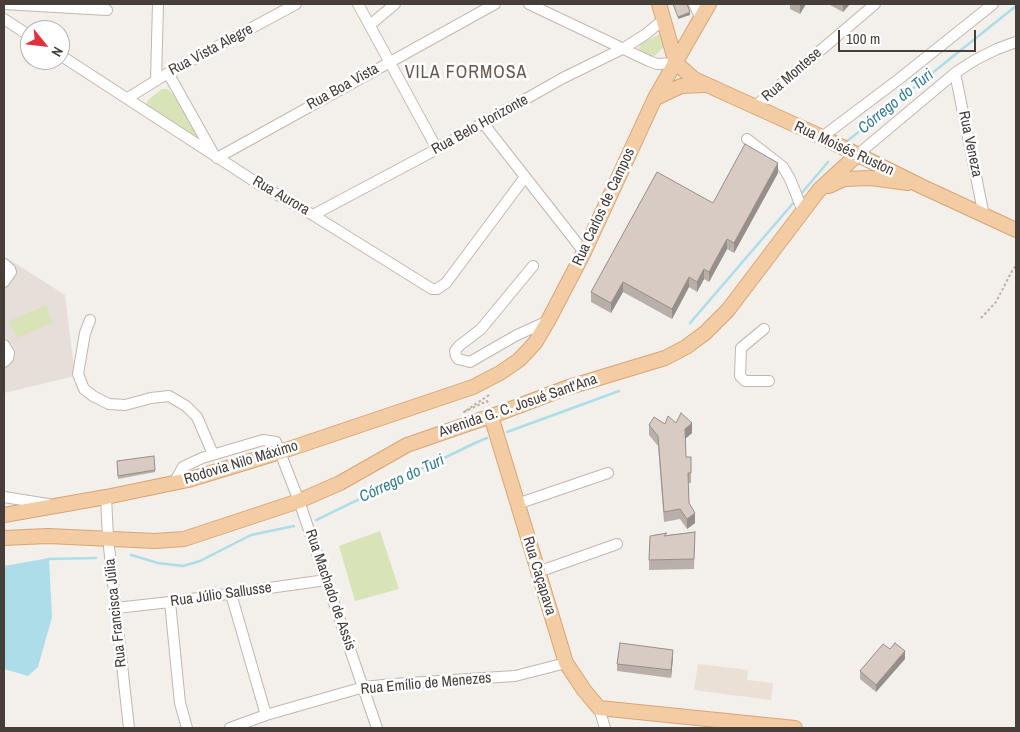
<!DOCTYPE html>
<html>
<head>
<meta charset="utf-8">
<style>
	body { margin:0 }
	#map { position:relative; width:1020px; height:732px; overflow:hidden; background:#f3efea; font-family:"Archivo Narrow",sans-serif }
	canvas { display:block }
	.frame { position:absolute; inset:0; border:5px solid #463e39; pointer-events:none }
	.north { position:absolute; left:20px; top:20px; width:50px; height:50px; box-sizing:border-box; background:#fff; border:1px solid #b5b2b0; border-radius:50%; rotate:119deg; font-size:14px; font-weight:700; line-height:20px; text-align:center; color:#463e39 }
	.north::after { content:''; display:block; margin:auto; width:18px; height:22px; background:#e3313b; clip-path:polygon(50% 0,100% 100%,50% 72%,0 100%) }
	.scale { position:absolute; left:838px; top:30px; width:138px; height:22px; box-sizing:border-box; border:2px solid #463e39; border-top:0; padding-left:6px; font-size:15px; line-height:18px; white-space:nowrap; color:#463e39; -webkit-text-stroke:4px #fff; paint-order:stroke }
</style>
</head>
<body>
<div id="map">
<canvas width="1020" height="732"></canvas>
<div class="frame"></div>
<div class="north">N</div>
<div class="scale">100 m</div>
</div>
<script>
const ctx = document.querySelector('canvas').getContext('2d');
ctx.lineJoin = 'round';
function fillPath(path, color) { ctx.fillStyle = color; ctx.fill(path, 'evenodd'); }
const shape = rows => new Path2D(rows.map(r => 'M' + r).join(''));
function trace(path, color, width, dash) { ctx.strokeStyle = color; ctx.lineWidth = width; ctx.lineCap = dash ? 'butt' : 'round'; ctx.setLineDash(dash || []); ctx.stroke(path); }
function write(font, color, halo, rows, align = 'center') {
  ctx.font = font + ' "Archivo Narrow",sans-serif'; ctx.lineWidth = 5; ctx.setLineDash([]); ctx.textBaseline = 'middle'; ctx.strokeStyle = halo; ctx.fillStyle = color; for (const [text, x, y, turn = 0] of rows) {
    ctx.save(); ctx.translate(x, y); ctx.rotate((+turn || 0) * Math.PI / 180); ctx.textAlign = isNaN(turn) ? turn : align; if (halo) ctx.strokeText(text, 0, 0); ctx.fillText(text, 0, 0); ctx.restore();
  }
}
const residential = shape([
	[4,256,65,295,75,376,4,393]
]);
const education = shape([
	[698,664,748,670,747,680,773,683,771,700,694,690]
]);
const green = shape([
	[660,34,664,41,664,47,653,57,639,49,640,44],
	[162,89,167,89,171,92,197,132,196,135,193,136,149,108,146,104,148,100],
	[46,305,53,322,17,338,9,321],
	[380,531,399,589,355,601,339,546]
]);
const water = shape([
	[49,558,52,617,38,667,28,676,4,669,4,566]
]);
const stream = shape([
	[846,142,1016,6],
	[800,195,828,162],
	[690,323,795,201],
	[507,432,619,391],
	[316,520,475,443,487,438],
	[131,555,158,563,183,566,200,561,251,535,294,526],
	[48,559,96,558]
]);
const path = shape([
	[981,318,996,302,1013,269,1016,266],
	[489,395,464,412,487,401,489,405]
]);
const minor = shape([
	[4,4,107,10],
	[358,4,437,149],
	[529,4,649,61,657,64,676,63],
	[694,4,701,19],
	[4,19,30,36],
	[370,25,395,4],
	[60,55,257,183,313,215,432,289,437,289,446,283,525,177],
	[168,73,213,153],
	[955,73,984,216],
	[156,80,158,4],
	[128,98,168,73,296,4],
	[754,107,875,4],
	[483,123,584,252],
	[822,137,899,79,993,4],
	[747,139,783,167,790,179,803,211],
	[857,155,955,73,975,60,997,49,1016,42],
	[217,158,495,4],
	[313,215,437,149,563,78,624,48,646,34,664,19],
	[4,264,10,269,11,272,4,282],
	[533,266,481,329,459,346,455,351,456,356,458,359,470,362,517,335,548,321],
	[90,320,85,333,78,374,84,389,93,396,109,404,125,405,151,398,169,396,186,406,197,417,213,454],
	[764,329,741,348,740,376,745,381,769,381],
	[4,345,9,353,8,358,4,362],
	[174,483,183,467,202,458,263,440,276,442,299,501,377,728],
	[4,497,48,504],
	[106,497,108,538,129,728],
	[517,504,608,473],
	[538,572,617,544],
	[231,594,266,715],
	[170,602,180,703,187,728],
	[116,608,170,602,326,580],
	[599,708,605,728],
	[230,728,266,715,364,687,393,684,515,676,566,663]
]);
const major = shape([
	[659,4,676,63],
	[676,63,694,79,822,137,923,187,1016,230],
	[656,98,681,86,704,85],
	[829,186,844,179,871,178,908,183],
	[491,416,566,663,584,690,599,708,795,728],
	[4,515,106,497,188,480,280,452,473,387,500,373,519,360,535,343,548,321,584,252,655,98,709,4],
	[4,538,48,536,155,541,184,539,299,501,340,483,407,445,500,413,566,388,665,358,686,347,705,333,728,310,819,190,857,155]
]);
const wall = shape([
	[790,4,806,4,800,14,790,9],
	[828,4,850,4,843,12],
	[778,173,734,253,727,249,709,282,704,279,697,292,689,287,672,319,623,292,611,313,591,302,591,292,713,203],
	[676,423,692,433,685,439,686,457,691,457,691,483,688,483,689,503,695,523,687,529,680,519,664,522,658,446,649,435,649,425],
	[117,461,155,470,155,472,118,479],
	[695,532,694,569,649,570,649,560,667,535],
	[890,649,905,659,876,692,860,679,860,671],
	[673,657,671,678,617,671,617,664]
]);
const shadedWall = shape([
	[801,4,806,4,800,14,800,5],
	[843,4,850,4,843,12],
	[690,12,690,15,678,19,678,17],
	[778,163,778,173,734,253,734,243],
	[727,239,727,249,709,282,709,272],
	[704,269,704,279,697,292,697,282],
	[689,277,689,287,672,319,672,309],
	[623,282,623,292,611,313,611,303],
	[692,423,692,433,685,439,685,429],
	[695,513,695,523,687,529,687,519],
	[673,650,673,657,671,678,671,670],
	[905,651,905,659,876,692,876,685]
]);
const building = shape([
	[673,4,687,4,690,12,678,17,673,4],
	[745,144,778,163,734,243,727,239,709,272,704,269,697,282,689,277,672,309,623,282,611,303,591,292,657,172,713,203,745,144],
	[681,413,692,423,685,429,686,457,691,457,691,473,688,473,689,503,695,513,687,519,680,509,664,512,658,436,649,425,654,417,665,424,668,416,676,423,681,413],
	[154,456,155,470,118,476,117,461,154,456],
	[695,532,694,559,649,560,650,536,667,533,664,536,695,532],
	[620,643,673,650,671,670,617,664,620,643],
	[895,643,905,651,876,685,860,671,883,644,890,649,895,643]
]);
const streetNames = [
	["Rua Vista Alegre",211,50,-28],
	["Rua Montese",792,75,-41],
	["Rua Boa Vista",343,87,-29],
	["Rua Belo Horizonte",480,125,-29],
	["Rua Veneza",970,144,78],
	["Rua Moisés Ruston",844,149,25],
	["Rua Aurora",281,196,30],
	["Rua Carlos de Campos",604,207,-65],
	["Avenida G. C. Josué Sant'Ana",518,406,-19],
	["Rodovia Nilo Máximo",241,463,-17],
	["Rua Caçapava",539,576,73],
	["Rua Machado de Assis",330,590,71],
	["Rua Júlio Sallusse",221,595,-8],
	["Rua Francisca Júlia",116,613,-96],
	["Rua Emílio de Menezes",426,684,-5]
];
const waterNames = [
	["Córrego do Turi",896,102,-39],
	["Córrego do Turi",402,479,-25]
];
const quarterNames = [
	["VILA FORMOSA",466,73]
];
fillPath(residential, '#e6dfd9');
fillPath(education, '#ebe0d5');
fillPath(green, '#d8e3b7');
fillPath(water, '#addde9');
trace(stream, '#addde9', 2.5);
trace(minor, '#c1b7b0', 12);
trace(major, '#d7a574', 16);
trace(path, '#beada0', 2, [2.5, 2.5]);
trace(minor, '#fff', 10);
trace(major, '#f4cca3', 14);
fillPath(wall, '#b9afa9');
fillPath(shadedWall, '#968e89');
fillPath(building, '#d7cbc4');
trace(building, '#968e89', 1);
write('15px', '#463e39', '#fff', streetNames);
write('italic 16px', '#367d90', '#fff', waterNames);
ctx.letterSpacing = '1px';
write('18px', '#685a51', '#fff', quarterNames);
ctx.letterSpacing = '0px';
</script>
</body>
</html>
